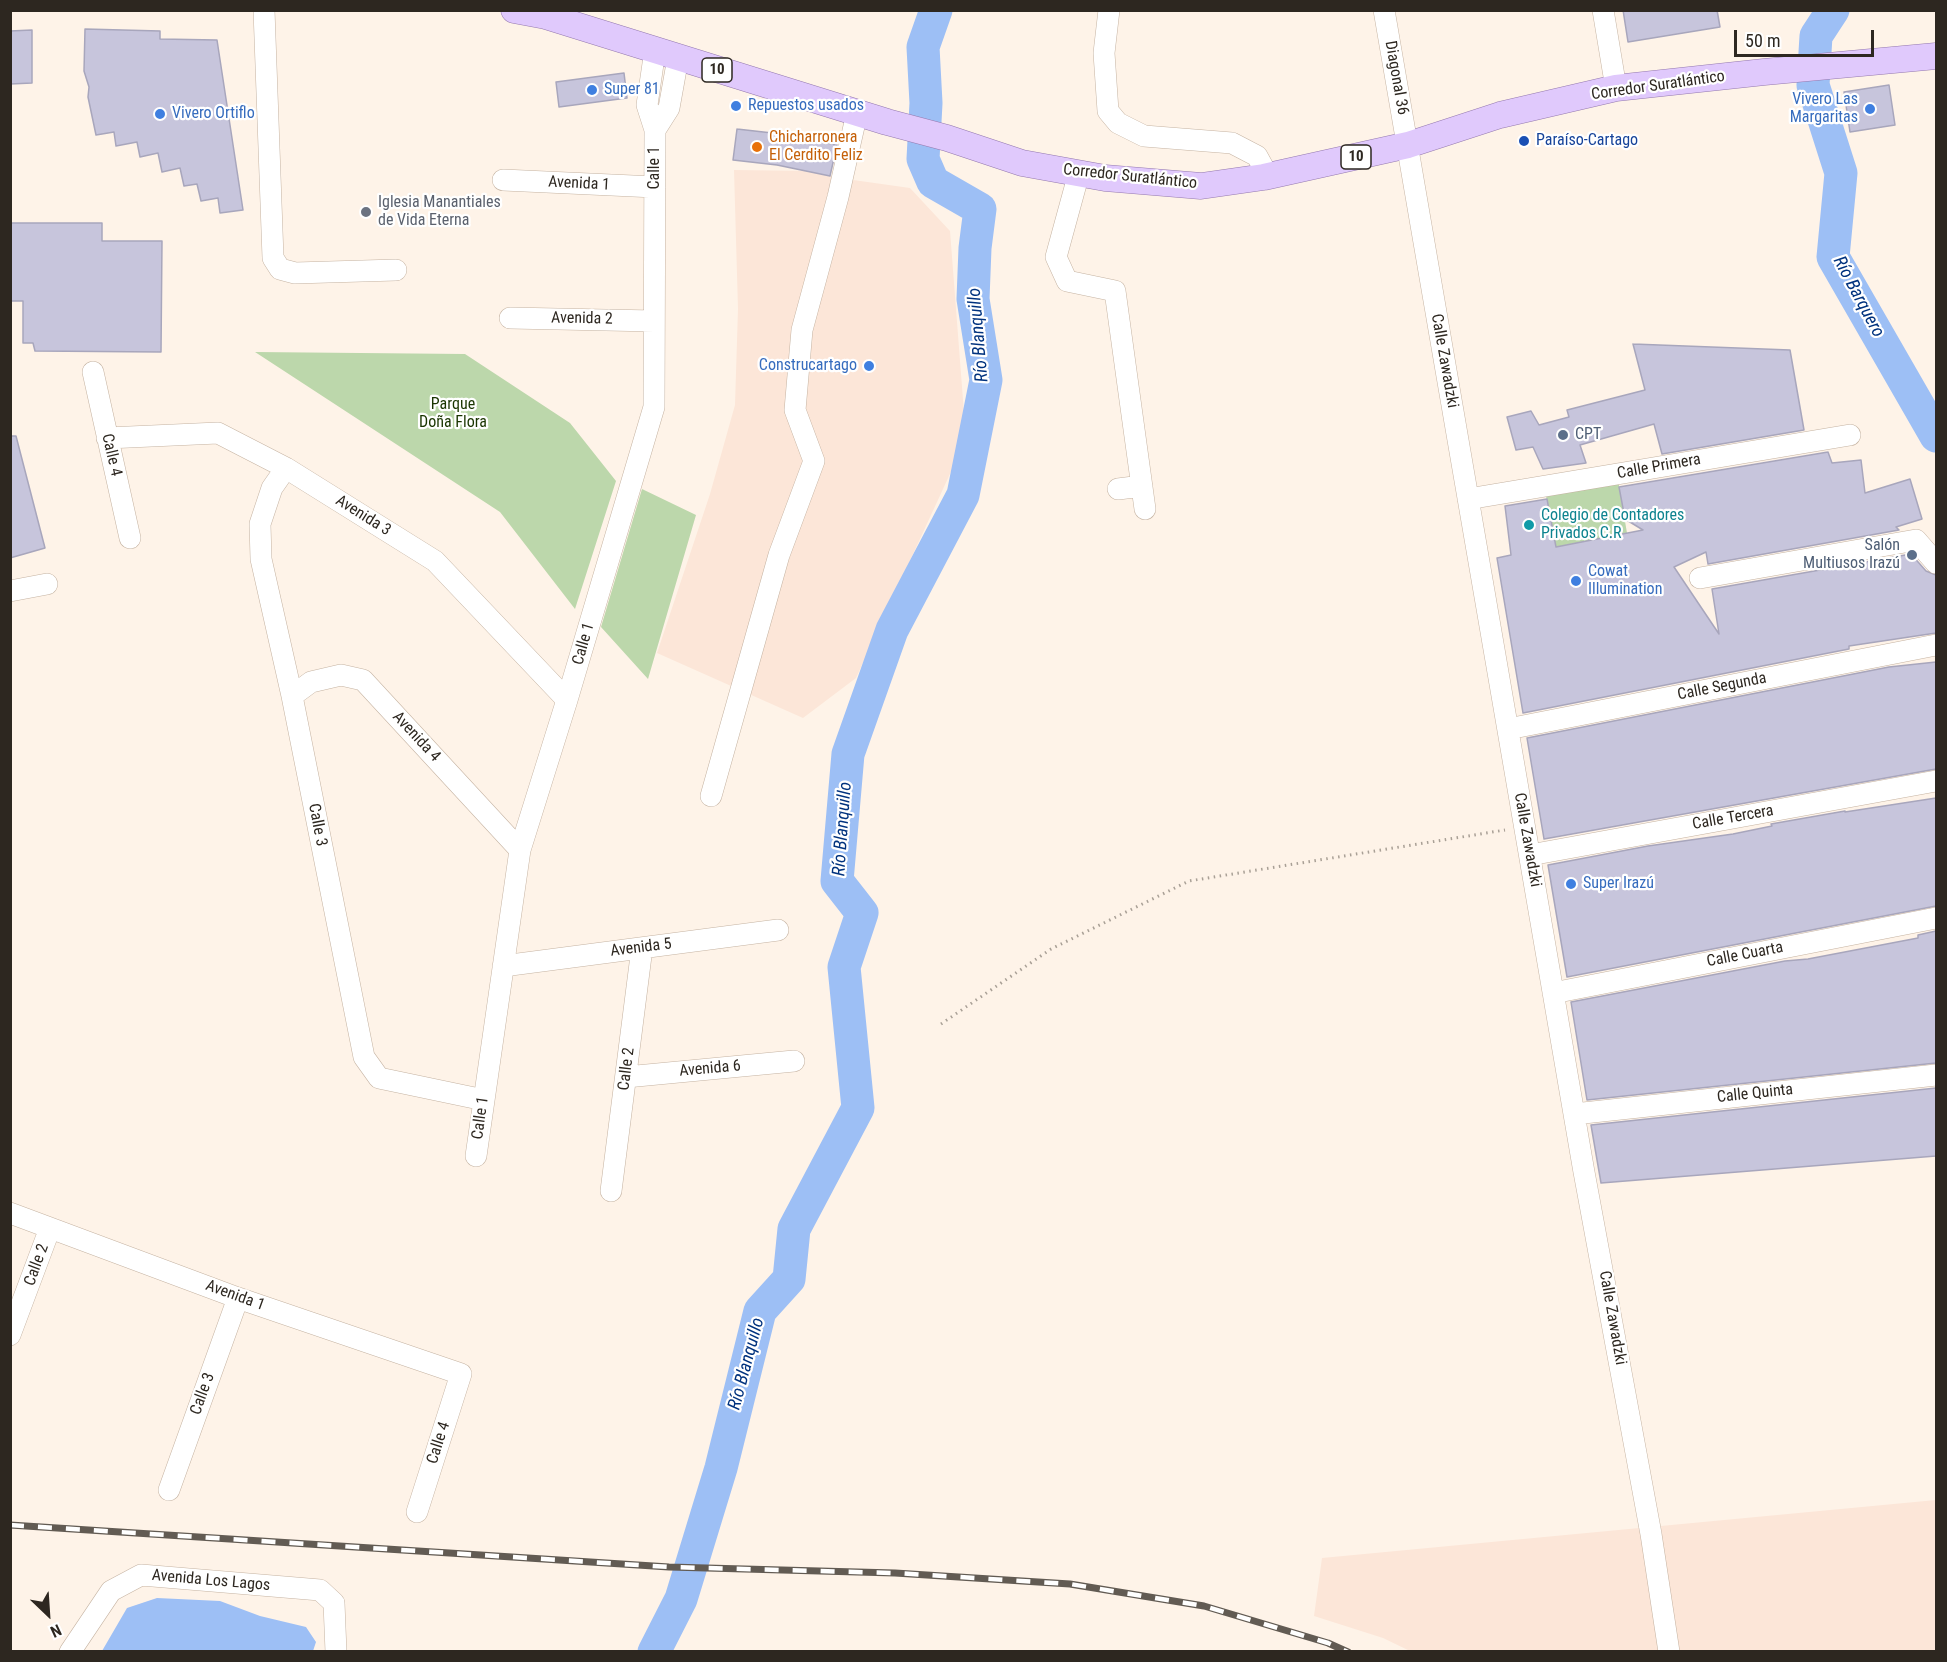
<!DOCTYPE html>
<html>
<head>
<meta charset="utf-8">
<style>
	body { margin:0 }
	#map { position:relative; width:1947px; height:1662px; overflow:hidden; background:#fef3e8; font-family:"Roboto Condensed",sans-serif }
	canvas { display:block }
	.frame { position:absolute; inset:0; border:12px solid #2d2720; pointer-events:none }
	.north { position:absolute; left:18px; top:1584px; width:60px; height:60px; -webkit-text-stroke:4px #fff; paint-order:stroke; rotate:155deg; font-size:16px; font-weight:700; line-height:24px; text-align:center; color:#2d2720 }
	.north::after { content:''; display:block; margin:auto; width:21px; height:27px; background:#2d2720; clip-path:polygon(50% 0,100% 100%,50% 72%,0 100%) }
	.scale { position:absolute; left:1734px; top:30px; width:140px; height:27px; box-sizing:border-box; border:3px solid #2d2720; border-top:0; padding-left:8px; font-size:18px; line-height:21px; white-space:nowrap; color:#2d2720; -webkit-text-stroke:4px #fff; paint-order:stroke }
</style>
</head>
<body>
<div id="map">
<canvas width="1947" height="1662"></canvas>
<div class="frame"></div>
<div class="north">N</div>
<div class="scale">50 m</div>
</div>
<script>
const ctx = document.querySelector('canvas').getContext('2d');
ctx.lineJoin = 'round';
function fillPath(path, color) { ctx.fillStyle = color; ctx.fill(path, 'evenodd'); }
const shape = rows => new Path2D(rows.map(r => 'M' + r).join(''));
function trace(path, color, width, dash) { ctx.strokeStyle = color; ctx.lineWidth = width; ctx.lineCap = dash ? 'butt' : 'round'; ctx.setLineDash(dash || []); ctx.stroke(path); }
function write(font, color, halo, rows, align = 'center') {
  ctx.font = font + ' "Roboto Condensed",sans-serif'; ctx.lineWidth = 4.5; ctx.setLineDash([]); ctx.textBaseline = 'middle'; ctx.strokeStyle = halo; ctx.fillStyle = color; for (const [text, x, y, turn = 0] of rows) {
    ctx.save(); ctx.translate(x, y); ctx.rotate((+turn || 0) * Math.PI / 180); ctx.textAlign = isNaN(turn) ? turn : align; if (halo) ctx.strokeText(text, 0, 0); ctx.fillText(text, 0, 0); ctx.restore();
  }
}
const industrial = shape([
	[734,170,808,171,839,178,910,188,950,231,966,439,856,678,803,718,657,653,710,494,735,405,738,309],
	[1936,1500,1936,1651,1410,1651,1383,1638,1314,1616,1322,1558]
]);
const green = shape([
	[255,352,465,354,570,423,616,481,575,609,500,512],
	[1618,480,1627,533,1556,547,1546,496],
	[642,489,696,515,648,679,601,627]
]);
const water = shape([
	[157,1598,220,1601,260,1616,306,1627,316,1642,313,1651,102,1651,127,1608]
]);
const river = shape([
	[1833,10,1816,36,1813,85,1841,173,1833,257,1936,436],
	[654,1652,681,1599,721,1468,760,1311,789,1279,794,1229,858,1108,844,967,862,913,837,881,848,754,892,630,963,495,986,380,973,299,975,248,980,209,933,182,923,159,926,103,923,47,936,10]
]);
const building = shape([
	[1623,10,1717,10,1720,27,1628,42,1623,10],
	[85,29,160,31,160,39,217,40,243,210,220,213,218,198,201,201,197,184,184,186,180,168,162,172,158,153,140,157,137,142,116,146,114,132,96,135,88,97,89,87,84,71,85,29],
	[32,30,32,83,10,84,10,31,32,30],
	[624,73,627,98,559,107,556,82,624,73],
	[1889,85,1895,125,1850,132,1844,92,1889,85],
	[737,129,781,134,837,145,830,176,777,165,733,160,737,129],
	[10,223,102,223,102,241,162,241,161,352,35,351,33,343,23,343,23,301,10,301,10,223],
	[1633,344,1790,350,1804,430,1662,454,1654,424,1580,445,1586,463,1543,469,1533,447,1516,450,1507,417,1531,411,1539,425,1569,417,1567,410,1645,390,1633,344],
	[10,436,16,436,45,548,10,558,10,436],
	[1828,452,1832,463,1861,460,1865,493,1910,479,1922,519,1896,527,1899,530,1708,564,1706,552,1674,567,1719,634,1712,589,1911,554,1926,571,1936,575,1936,633,1849,646,1849,649,1523,713,1497,558,1511,555,1505,506,1547,499,1556,547,1643,530,1625,519,1619,487,1828,452],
	[1936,662,1936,769,1544,839,1527,738,1889,667,1936,662],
	[1936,798,1936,906,1567,977,1548,865,1648,846,1733,834,1772,826,1771,824,1845,811,1845,812,1936,798],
	[1936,931,1936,1063,1587,1100,1571,1002,1785,961,1808,959,1918,938,1918,935,1936,931],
	[1936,1088,1936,1156,1601,1183,1591,1125,1936,1088]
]);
const path = shape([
	[941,1024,1051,949,1189,881,1505,830]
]);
const minor = shape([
	[264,10,273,258,280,269,295,273,396,270],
	[1109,10,1104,53,1108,111,1118,123,1144,136,1232,143,1257,156,1268,176],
	[1384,10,1584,1172,1651,1534,1669,1652],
	[1603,10,1616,88],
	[655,130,669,108,678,58],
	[1079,173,1056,257,1067,281,1115,291,1145,509],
	[503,180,655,187],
	[510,318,654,321],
	[93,372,130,538],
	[107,438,218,433,286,468,435,561,567,700],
	[286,468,272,488,260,524,261,559,292,696,364,1057,379,1078,484,1100],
	[1118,489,1142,486],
	[1468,499,1850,435],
	[1700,578,1916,540,1936,563],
	[10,591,47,584],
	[292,696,311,682,341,675,363,680,520,850],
	[1508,729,1936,645],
	[711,796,779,555,814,461,795,410,802,330,838,197,857,113],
	[1530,855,1936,781],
	[503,966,778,930],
	[1553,993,1936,918],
	[626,1077,794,1061],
	[1574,1114,1936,1075],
	[476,1156,520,850,567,700,654,407,655,130,647,105,655,50],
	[611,1191,642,948],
	[10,1213,238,1298,461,1374,417,1512],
	[10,1335,50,1228],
	[169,1490,238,1298],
	[70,1652,111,1591,141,1575,320,1590,334,1603,336,1652]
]);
const major = shape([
	[514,10,546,16,887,122,947,138,1022,163,1105,178,1201,186,1264,177,1408,145,1500,115,1616,88,1764,72,1936,56]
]);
const rail = shape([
	[10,1525,669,1567,895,1573,1070,1584,1204,1606,1328,1643,1348,1652]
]);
const markers = [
	[592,90,6,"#3f7fe0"],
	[736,106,6,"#3f7fe0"],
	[1870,109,6,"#3f7fe0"],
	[160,114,6,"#3f7fe0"],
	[1524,141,6,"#1a4fb4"],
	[757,147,6,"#e8710a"],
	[366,212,6,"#6b7280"],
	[869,366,6,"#3f7fe0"],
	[1563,435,6,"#5c6f8a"],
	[1529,525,6,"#0f9aa8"],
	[1912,555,6,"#5c6f8a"],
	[1576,581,6,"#3f7fe0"],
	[1571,884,6,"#3f7fe0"]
];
const shields = [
	[717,70,30],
	[1356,157,30]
];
const shieldNames = [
	["10",717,70],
	["10",1356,157]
];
const streetNames = [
	["Diagonal 36",1396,78,80],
	["Corredor Suratlántico",1658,86,-8],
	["Calle 1",655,168,-90],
	["Corredor Suratlántico",1130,177,6],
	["Avenida 1",579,184,3],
	["Avenida 2",582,319,1],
	["Calle Zawadzki",1444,361,80],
	["Calle 4",111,455,77],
	["Calle Primera",1659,467,-10],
	["Avenida 3",363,516,32],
	["Calle 1",584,644,-74],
	["Calle Segunda",1722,687,-11],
	["Avenida 4",416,737,47],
	["Calle Tercera",1733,818,-10],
	["Calle 3",317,825,79],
	["Calle Zawadzki",1527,840,80],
	["Avenida 5",641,948,-7],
	["Calle Cuarta",1745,955,-11],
	["Calle 2",627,1069,-83],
	["Avenida 6",710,1069,-5],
	["Calle Quinta",1755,1094,-6],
	["Calle 1",481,1118,-82],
	["Calle 2",37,1265,-70],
	["Avenida 1",235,1296,20],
	["Calle Zawadzki",1612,1318,80],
	["Calle 3",203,1394,-70],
	["Calle 4",439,1443,-72],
	["Avenida Los Lagos",211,1581,5]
];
const shopNames = [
	["Super 81",604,90],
	["Vivero Las",1858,100,"right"],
	["Margaritas",1858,118,"right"],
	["Repuestos usados",748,106],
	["Vivero Ortiflo",172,114],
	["Construcartago",857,366,"right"],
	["Cowat",1588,572],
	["Illumination",1588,590],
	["Super Irazú",1583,884]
];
const foodNames = [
	["Chicharronera",769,138],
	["El Cerdito Feliz",769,156]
];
const transitNames = [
	["Paraíso-Cartago",1536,141]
];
const worshipNames = [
	["Iglesia Manantiales",378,203],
	["de Vida Eterna",378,221]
];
const parkNames = [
	["Parque",453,405],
	["Doña Flora",453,423]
];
const serviceNames = [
	["CPT",1575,435],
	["Salón",1900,546,"right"],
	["Multiusos Irazú",1900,564,"right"]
];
const cultureNames = [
	["Colegio de Contadores",1541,516],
	["Privados C.R",1541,534]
];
const waterNames = [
	["Río Barquero",1858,297,62],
	["Río Blanquillo",979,335,-95],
	["Río Blanquillo",843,829,-86],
	["Río Blanquillo",747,1364,-75]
];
fillPath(industrial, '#fce6d8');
fillPath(green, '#bcd7ab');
fillPath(water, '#9dbff5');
trace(river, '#9dbff5', 33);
fillPath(building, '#c7c5dc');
trace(building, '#a8a6bc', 1.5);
trace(minor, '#c5b3a2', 22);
trace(major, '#9479ae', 27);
trace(path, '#a9a096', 3, [1.5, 4.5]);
trace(minor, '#fff', 21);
trace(major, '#e0c9fc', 26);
trace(rail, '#625b53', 7);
trace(rail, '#fff', 4.5, [14]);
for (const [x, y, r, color] of markers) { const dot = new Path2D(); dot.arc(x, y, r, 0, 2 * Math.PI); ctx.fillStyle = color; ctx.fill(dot); trace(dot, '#fff', 2); }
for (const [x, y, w] of shields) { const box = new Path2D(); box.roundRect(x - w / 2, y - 12, w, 24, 4.5); ctx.fillStyle = '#fff'; ctx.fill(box); trace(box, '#2d2720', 1.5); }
write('bold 15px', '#2d2720', null, shieldNames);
write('16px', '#2d2720', '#fff', streetNames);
write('16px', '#366cbe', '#fff', shopNames, 'left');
write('16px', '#c56008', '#fff', foodNames, 'left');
write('16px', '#164399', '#fff', transitNames, 'left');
write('16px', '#5b616d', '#fff', worshipNames, 'left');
write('16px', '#1a3501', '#fff', parkNames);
write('16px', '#4e5e75', '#fff', serviceNames, 'left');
write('16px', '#0d838f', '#fff', cultureNames, 'left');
write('italic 18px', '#00327e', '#fff', waterNames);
</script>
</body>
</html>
